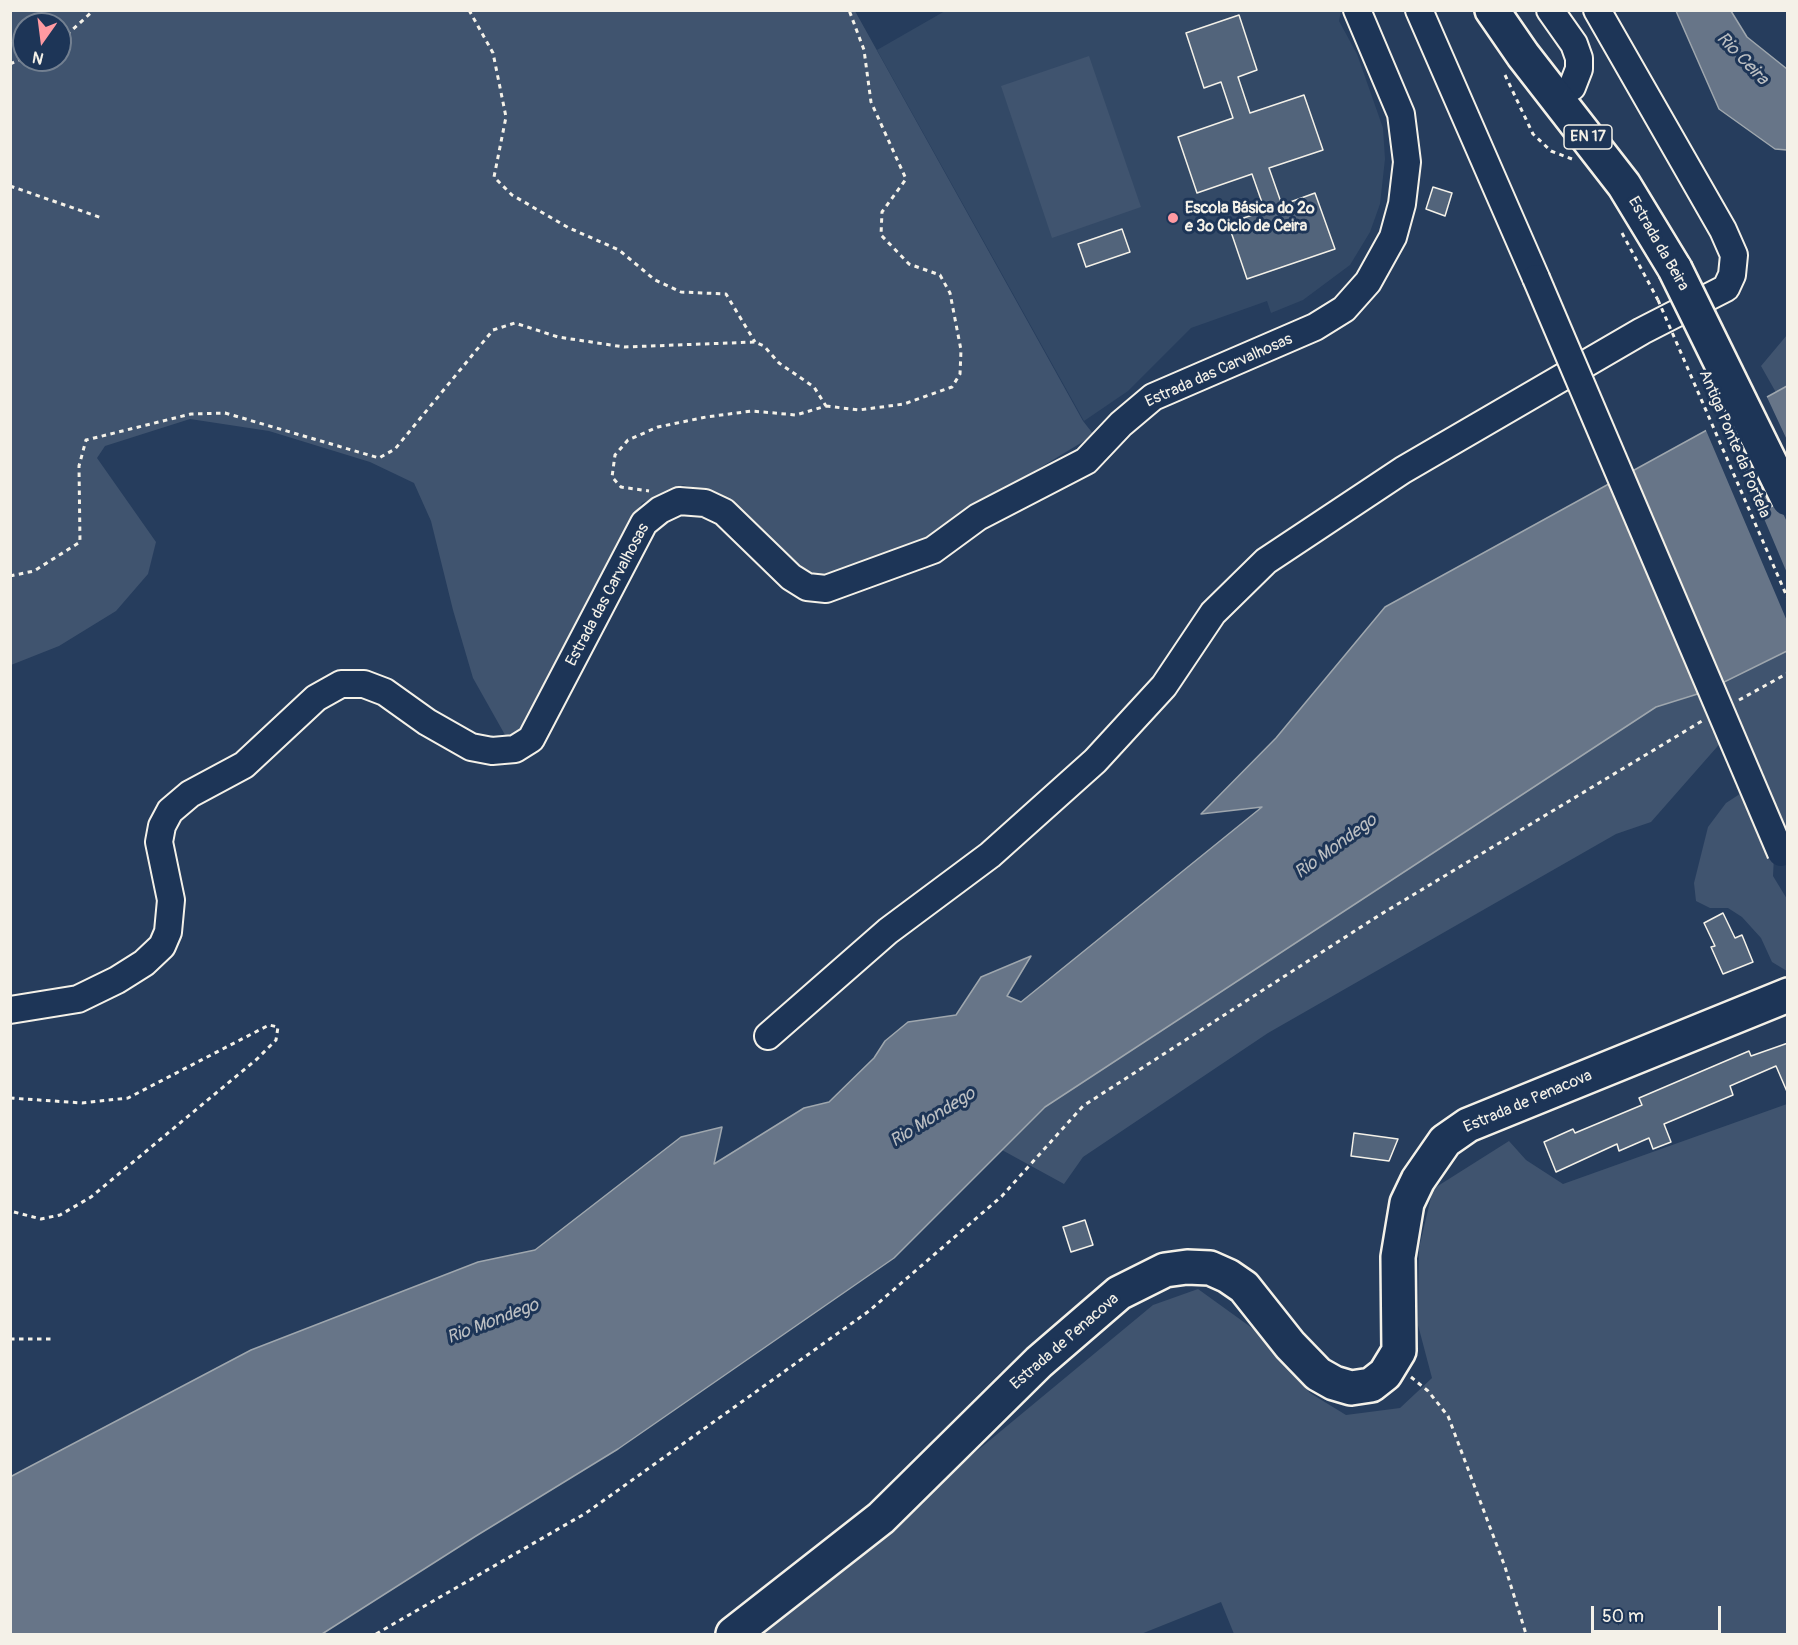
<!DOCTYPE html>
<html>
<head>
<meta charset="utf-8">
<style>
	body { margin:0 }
	#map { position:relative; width:1798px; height:1645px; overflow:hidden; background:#263d5d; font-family:Pangolin,sans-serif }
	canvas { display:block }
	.frame { position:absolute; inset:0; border:12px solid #f4f1e8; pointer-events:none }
	.north { position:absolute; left:12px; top:12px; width:60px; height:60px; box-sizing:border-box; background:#1d3557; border:2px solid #738091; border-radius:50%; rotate:194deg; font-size:16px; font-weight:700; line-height:24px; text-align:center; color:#f4f1e8 }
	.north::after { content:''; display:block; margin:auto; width:21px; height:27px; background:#ff9aa2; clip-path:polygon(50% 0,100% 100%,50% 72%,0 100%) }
	.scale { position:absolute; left:1591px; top:1606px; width:130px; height:27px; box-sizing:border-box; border:3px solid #f4f1e8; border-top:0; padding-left:8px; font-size:18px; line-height:21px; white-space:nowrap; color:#f4f1e8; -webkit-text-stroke:4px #1d3557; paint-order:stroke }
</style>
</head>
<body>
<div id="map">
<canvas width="1798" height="1645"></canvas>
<div class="frame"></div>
<div class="north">N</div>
<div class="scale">50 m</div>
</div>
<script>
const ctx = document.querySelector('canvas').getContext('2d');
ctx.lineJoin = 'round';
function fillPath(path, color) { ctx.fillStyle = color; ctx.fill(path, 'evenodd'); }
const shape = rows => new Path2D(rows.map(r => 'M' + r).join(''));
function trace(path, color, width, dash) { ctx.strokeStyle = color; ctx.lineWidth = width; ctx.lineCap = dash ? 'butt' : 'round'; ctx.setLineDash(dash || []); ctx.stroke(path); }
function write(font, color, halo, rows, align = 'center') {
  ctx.font = font + ' Pangolin,sans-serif'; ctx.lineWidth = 6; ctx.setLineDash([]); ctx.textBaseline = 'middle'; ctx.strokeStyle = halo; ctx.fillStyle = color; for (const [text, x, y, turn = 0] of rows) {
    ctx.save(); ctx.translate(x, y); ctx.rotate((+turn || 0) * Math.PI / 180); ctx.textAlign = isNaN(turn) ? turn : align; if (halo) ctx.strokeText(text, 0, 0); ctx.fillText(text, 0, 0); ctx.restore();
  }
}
const built = shape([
	[945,11,1341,11,1339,21,1357,54,1383,128,1385,159,1380,204,1370,232,1350,265,1303,300,1271,313,1267,301,1191,328,1128,391,1084,421,877,50]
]);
const green = shape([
	[11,11,855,11,1083,421,1094,435,995,495,930,541,818,580,789,558,724,496,683,485,642,503,618,543,537,717,509,742,473,678,453,610,431,521,414,483,370,462,269,431,190,419,105,446,97,458,156,542,148,574,116,611,59,646,11,665],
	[24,24,60,24,60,60,24,60],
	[1089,56,1141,207,1052,238,1001,86],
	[1787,335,1787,412,1761,366],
	[1787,651,1787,847,1719,686],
	[1704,692,1724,739,1651,822,1616,834,1268,1033,1083,1157,1064,1184,1002,1150,1045,1107,1656,707],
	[1746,790,1774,856,1773,876,1787,899,1787,971,1772,962,1761,938,1742,917,1728,908,1710,908,1696,901,1694,883,1708,827,1726,803],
	[1787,1104,1787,1634,1234,1634,1221,1602,1141,1634,756,1634,1153,1305,1198,1289,1259,1333,1310,1393,1346,1415,1400,1408,1432,1378,1418,1325,1419,1248,1433,1189,1509,1141,1526,1160,1563,1184]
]);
const water = shape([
	[1676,11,1731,11,1747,37,1787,69,1787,150,1775,149,1719,109,1676,11],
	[1787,386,1787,651,1704,692,1656,707,1045,1107,894,1258,618,1449,476,1536,322,1634,11,1634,10,1477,251,1350,478,1262,535,1250,681,1137,722,1127,714,1164,804,1108,829,1102,874,1058,885,1041,908,1022,956,1015,981,977,1031,956,1007,996,1021,1002,1262,807,1201,814,1276,738,1385,607,1787,386]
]);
const pier = shape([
	[1766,395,1787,440,1787,522,1735,412],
	[1722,419,1787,573,1787,621,1705,428]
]);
const building = shape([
	[1239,15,1257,70,1238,77,1250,113,1304,95,1323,150,1269,168,1282,205,1315,193,1335,249,1247,279,1228,223,1265,211,1252,174,1197,193,1178,137,1233,118,1221,82,1204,88,1186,33,1239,15],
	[1433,187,1452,193,1445,216,1426,209,1433,187],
	[1122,229,1130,252,1086,267,1078,244,1122,229],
	[1723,913,1735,938,1742,935,1753,962,1723,974,1711,947,1715,946,1704,923,1723,913],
	[1788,1043,1788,1094,1776,1066,1730,1086,1733,1095,1664,1124,1671,1142,1653,1149,1649,1138,1619,1151,1617,1144,1556,1172,1544,1142,1573,1129,1575,1133,1642,1105,1639,1098,1749,1051,1751,1056,1788,1043],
	[1354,1133,1398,1139,1389,1161,1351,1156,1354,1133],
	[1085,1220,1093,1245,1071,1252,1063,1227,1085,1220]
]);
const path = shape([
	[469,10,493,53,506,117,494,177,512,195,569,228,619,250,655,280,681,292,726,294,755,342],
	[60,41,94,10],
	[10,64,24,58],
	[1505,75,1533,134,1551,151,1572,159],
	[10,186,102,218],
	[1622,233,1658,300],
	[826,406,859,410,904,404,952,387,960,374,961,350,950,293,940,275,909,264,881,235,882,212,906,179,871,102,864,50,849,10],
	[10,576,34,571,80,542,79,466,86,440,191,414,225,413,379,458,395,449,493,330,515,323,558,337,624,347,755,342,764,346,779,363,814,387,826,406,796,415,752,411,706,417,658,427,628,440,615,455,612,477,621,487,649,491],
	[1739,700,1788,673],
	[10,1098,82,1103,128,1098,269,1025,278,1027,276,1040,257,1059,91,1197,60,1215,41,1219,10,1211],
	[10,1339,53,1339],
	[1411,1377,1428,1391,1448,1416,1505,1567,1526,1634],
	[376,1634,586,1513,869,1311,1002,1196,1083,1106,1378,916,1702,721]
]);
const minor = shape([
	[1419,10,1536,278],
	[1550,10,1574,44,1579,58,1579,69,1572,87],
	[10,1010,78,999,117,980,144,963,162,946,168,932,171,900,159,842,162,826,170,811,190,794,244,765,316,698,341,684,364,684,385,692,427,722,471,747,492,751,515,749,531,739,644,523,660,510,679,501,705,503,724,512,791,577,807,587,826,589,933,550,978,517,1086,461,1121,424,1153,397,1315,327,1344,309,1368,282,1393,237,1402,204,1407,162,1401,114,1357,10],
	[768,1036,888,931,990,855,1095,761,1164,686,1213,613,1266,561,1403,470,1642,331,1726,288,1732,275,1734,255,1723,230,1597,10]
]);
const major = shape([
	[1492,10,1523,55,1624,185,1675,269],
	[733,1634,881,1518,1039,1362,1119,1293,1165,1270,1187,1267,1210,1268,1228,1276,1244,1287,1290,1345,1318,1374,1334,1383,1351,1388,1371,1385,1385,1374,1399,1351,1398,1257,1407,1203,1418,1180,1445,1141,1468,1125,1788,995]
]);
const pathBridge = shape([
	[1658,300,1788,599]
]);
const minorBridge = shape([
	[1536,278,1781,853]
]);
const majorBridge = shape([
	[1675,269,1788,499]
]);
const markers = [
	[1173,218,6,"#ff9aa2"]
];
const shields = [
	[1588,137,48]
];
const shieldNames = [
	["EN 17",1588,137]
];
const poiNames = [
	["Escola Básica do 2º",1185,209],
	["e 3º Ciclo de Ceira",1185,227]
];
const streetNames = [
	["Estrada da Beira",1658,244,60],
	["Estrada das Carvalhosas",1219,371,-24],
	["Antiga Ponte da Portela",1734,444,67],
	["Estrada das Carvalhosas",608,595,-62],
	["Estrada de Penacova",1528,1102,-23],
	["Estrada de Penacova",1065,1342,-41]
];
const waterNames = [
	["Rio Ceira",1742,59,46],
	["Rio Mondego",1336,847,-36],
	["Rio Mondego",933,1118,-32],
	["Rio Mondego",493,1322,-21]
];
fillPath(built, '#334966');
fillPath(green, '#40546f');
fillPath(water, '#677588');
trace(water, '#9fa7ae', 1.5);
fillPath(pier, '#263d5d');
fillPath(building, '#52647b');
trace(building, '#f4f1e8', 1.5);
trace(minor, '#f4f1e8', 30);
trace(major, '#f4f1e8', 38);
trace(path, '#f4f1e8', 3, [4.5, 4.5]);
trace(minor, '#1d3557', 26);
trace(major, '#1d3557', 33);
trace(minorBridge, '#f4f1e8', 30, []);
trace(majorBridge, '#f4f1e8', 38, []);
trace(pathBridge, '#f4f1e8', 3, [4.5, 4.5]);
trace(minorBridge, '#1d3557', 26);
trace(majorBridge, '#1d3557', 33);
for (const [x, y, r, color] of markers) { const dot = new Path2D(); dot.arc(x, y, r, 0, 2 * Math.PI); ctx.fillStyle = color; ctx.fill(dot); trace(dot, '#1d3557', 2); }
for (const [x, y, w] of shields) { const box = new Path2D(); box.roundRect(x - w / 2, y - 12, w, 24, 4.5); ctx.fillStyle = '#1d3557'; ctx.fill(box); trace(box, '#f4f1e8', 1.5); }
write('bold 15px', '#f4f1e8', null, shieldNames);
write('bold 16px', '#f4f1e8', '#1d3557', poiNames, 'left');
write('16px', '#f4f1e8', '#1d3557', streetNames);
write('italic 18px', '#bcbfc2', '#1d3557', waterNames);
</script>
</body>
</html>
